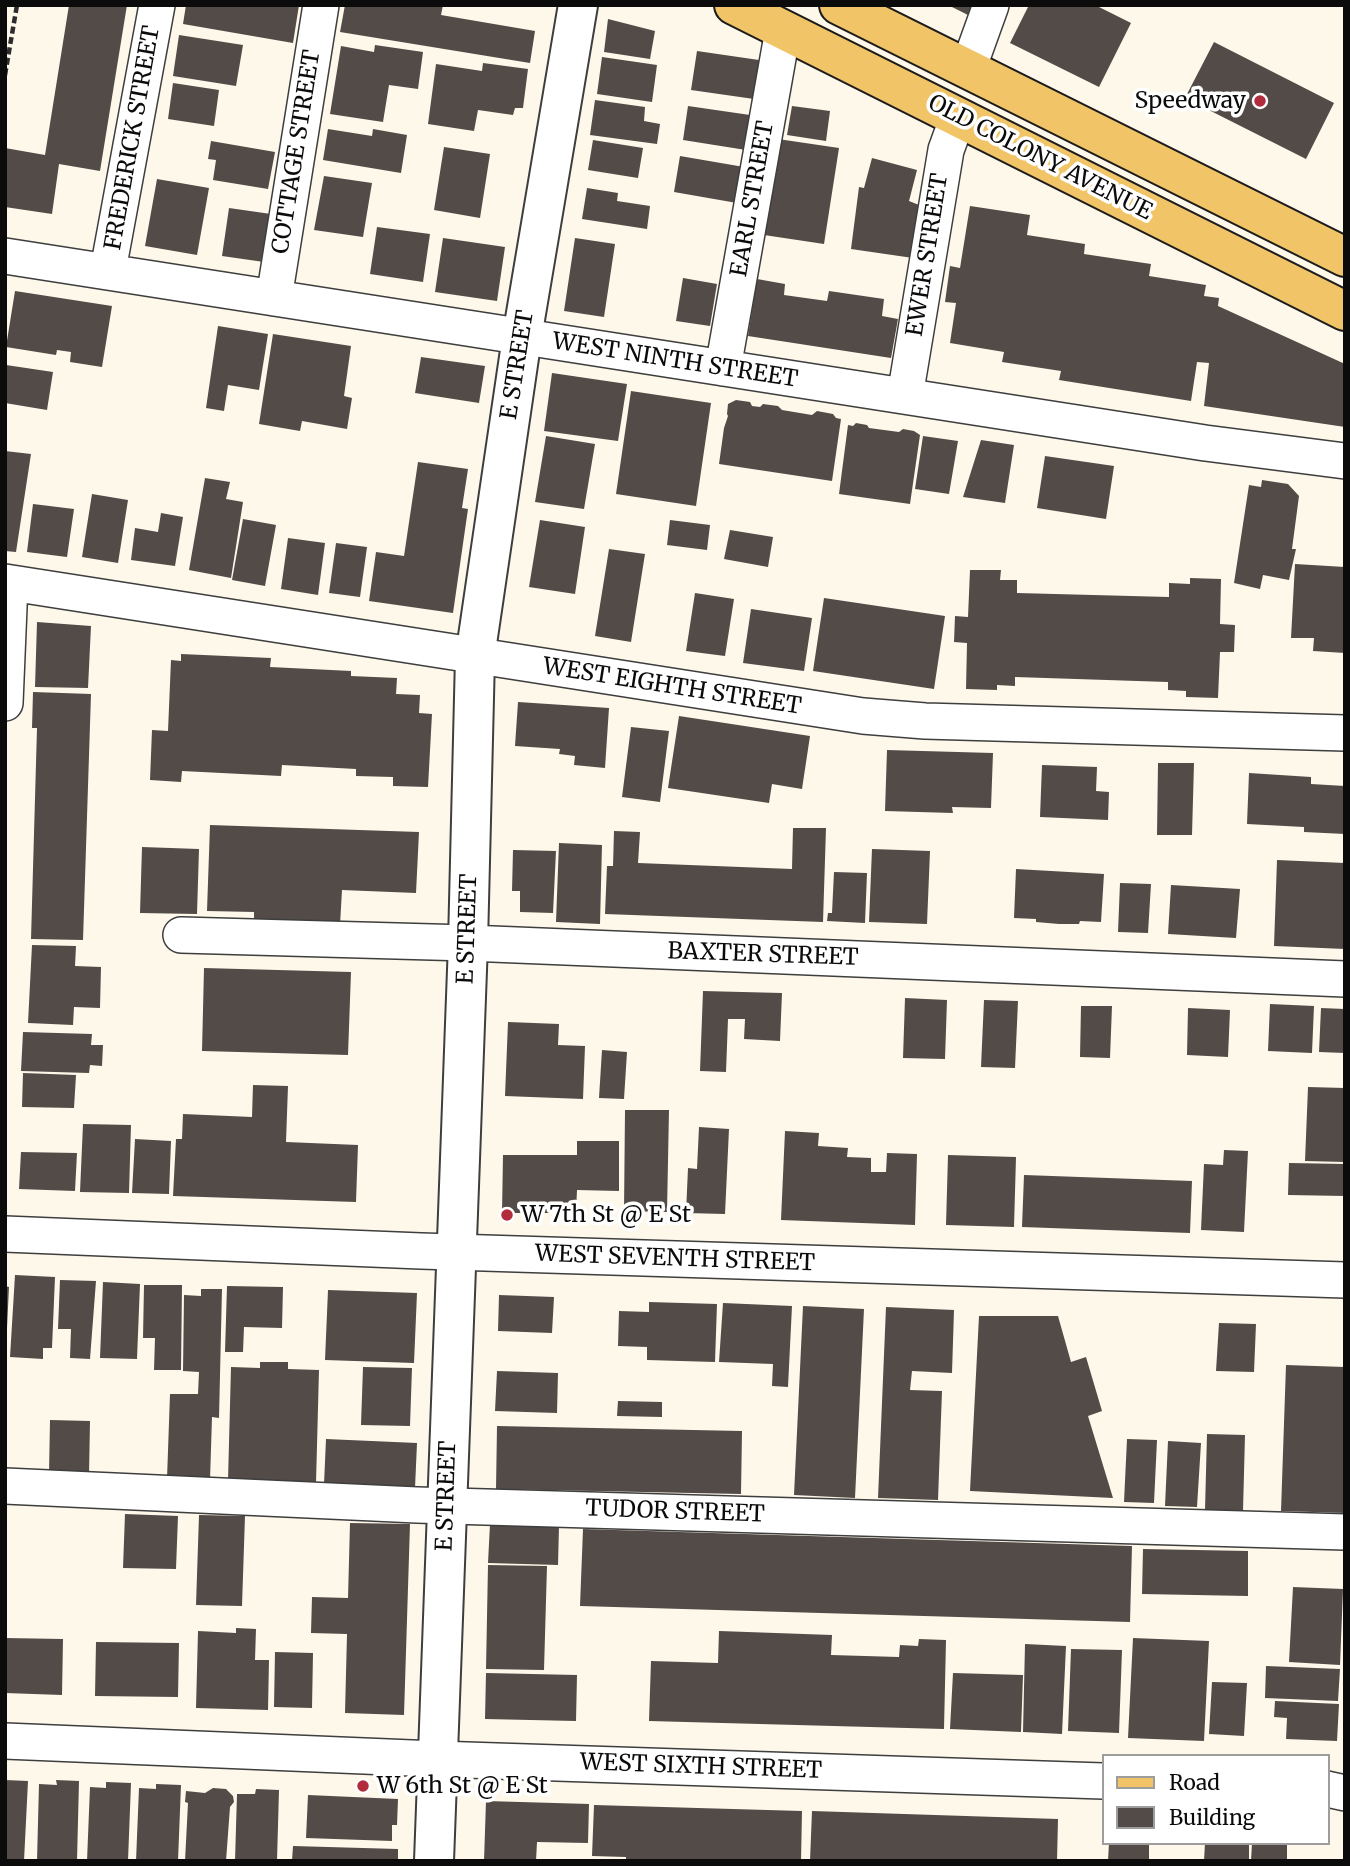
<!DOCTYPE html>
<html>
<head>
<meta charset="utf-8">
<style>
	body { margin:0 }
	#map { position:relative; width:1350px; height:1866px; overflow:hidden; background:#fef8ea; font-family:Merriweather,serif }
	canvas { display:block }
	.frame { position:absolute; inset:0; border:7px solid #0b0b0b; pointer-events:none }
	.legend { position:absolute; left:1102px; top:1754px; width:228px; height:91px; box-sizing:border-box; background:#fff; border:2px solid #9d9d9d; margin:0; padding:9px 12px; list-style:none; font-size:21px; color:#0b0b0b }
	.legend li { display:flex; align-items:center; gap:14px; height:35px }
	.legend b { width:35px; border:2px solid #9d9d9d }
</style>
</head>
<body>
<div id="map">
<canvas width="1350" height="1866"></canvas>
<div class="frame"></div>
<ul class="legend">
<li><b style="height:9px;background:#f0c467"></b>Road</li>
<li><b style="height:19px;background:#534b48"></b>Building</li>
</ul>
</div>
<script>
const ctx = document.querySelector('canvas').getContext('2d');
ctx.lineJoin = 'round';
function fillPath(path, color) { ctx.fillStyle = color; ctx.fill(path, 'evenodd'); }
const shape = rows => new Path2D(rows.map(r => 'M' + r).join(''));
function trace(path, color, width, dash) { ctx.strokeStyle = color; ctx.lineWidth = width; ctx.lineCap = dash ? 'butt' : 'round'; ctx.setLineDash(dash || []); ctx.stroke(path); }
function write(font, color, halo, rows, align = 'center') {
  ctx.font = font + ' Merriweather,serif'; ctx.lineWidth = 7; ctx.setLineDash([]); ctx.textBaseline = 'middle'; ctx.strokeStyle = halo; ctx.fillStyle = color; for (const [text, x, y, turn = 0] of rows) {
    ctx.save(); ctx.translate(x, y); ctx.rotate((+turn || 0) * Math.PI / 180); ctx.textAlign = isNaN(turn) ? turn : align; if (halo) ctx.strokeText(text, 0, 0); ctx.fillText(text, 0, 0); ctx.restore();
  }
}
const building = shape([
	[69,5,127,5,100,171,59,164,52,214,5,207,5,148,45,155],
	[186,5,299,5,293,43,183,24],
	[345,5,443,5,441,15,535,31,530,63,340,32],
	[948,5,972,5,968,15],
	[1029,5,1095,5,1131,23,1099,87,1010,43],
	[608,19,655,31,650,59,604,52],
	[179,35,243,45,236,86,173,76],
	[1214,42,1334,103,1306,159,1185,98],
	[375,45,423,52,418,89,389,85,383,122,330,114,341,46,374,52],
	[697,51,759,60,754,99,691,90],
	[602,57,657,65,652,102,597,94],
	[483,63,528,69,523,108,515,108,513,115,478,110,474,131,428,124,436,64,482,71],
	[173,83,219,90,214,126,168,119],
	[595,100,645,107,644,121,660,124,657,144,590,135],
	[688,106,750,115,746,150,683,140],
	[792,106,830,111,826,141,787,135],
	[328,129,372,136,373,129,407,135,401,173,323,160],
	[778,139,839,148,824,244,764,235],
	[593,140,643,148,638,178,588,170],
	[211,141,275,152,268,189,213,180,216,160,208,159],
	[444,147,490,154,480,218,434,210],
	[680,156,744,167,737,203,674,192],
	[872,158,917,170,909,201,919,205,913,258,851,249,859,187,864,188],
	[324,176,372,183,363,237,314,230],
	[157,179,209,188,197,255,145,246],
	[587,188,618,193,617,201,650,206,647,229,582,219],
	[970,206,1030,215,1027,235,1085,244,1084,254,1151,264,1149,276,1206,285,1204,296,1219,298,1218,306,1345,364,1345,427,1204,406,1209,363,1197,362,1191,401,1059,380,1061,371,1002,362,1004,352,950,343,956,303,945,302,950,266,960,268],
	[229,208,271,214,264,262,222,256],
	[377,227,430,234,423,282,370,274],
	[443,238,505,247,497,301,435,292],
	[575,238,615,244,604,317,564,311],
	[683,278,717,284,710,326,676,321],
	[757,279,785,284,784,295,827,301,829,291,884,299,882,316,898,319,891,358,748,336],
	[15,291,112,306,102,367,70,362,71,352,57,350,56,355,6,347],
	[218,326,268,334,259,390,228,385,224,411,206,408],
	[273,334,351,346,344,396,352,398,347,429,302,421,300,431,259,424],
	[421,357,485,366,479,403,415,393],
	[6,365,53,372,47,410,5,403],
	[552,373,627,384,618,441,544,431],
	[631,391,711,403,696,506,616,494],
	[736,400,750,402,752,406,760,407,763,404,778,406,782,410,812,415,817,411,833,414,836,418,841,419,832,481,719,464,724,428,728,416,727,414,728,404],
	[856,423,867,425,869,428,899,432,903,429,914,431,920,435,910,504,839,494,848,425,853,426],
	[546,436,595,444,584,509,535,502],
	[923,436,958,441,949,494,915,489],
	[981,440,1014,445,1005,503,963,497],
	[5,451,31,454,16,552,5,551],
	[1045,456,1114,466,1106,519,1037,508],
	[418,462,468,469,462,508,468,509,453,613,369,601,376,552,404,556],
	[205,478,230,482,226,499,243,502,231,578,189,570],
	[1262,480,1288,484,1299,496,1292,549,1296,549,1289,580,1263,575,1260,589,1234,583,1249,485,1261,487],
	[92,494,128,500,118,563,82,557],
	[33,504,74,509,67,557,27,552],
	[161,513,183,517,175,566,131,560,135,528,158,532],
	[243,519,276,525,265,586,232,580],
	[540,520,585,527,575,594,529,587],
	[670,520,710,525,707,550,667,545],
	[730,530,773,537,768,567,724,559],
	[288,538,325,543,318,595,281,589],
	[336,543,367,547,360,597,329,593],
	[609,549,645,554,631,642,595,636],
	[1295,564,1345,567,1345,653,1313,651,1314,638,1291,638],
	[970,570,1001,570,1000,580,1017,580,1017,593,1169,597,1169,583,1190,584,1190,578,1221,579,1220,624,1235,625,1234,652,1220,652,1218,698,1186,697,1186,691,1168,690,1168,682,1015,677,1015,686,997,685,997,690,966,689,967,643,954,642,955,616,968,617],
	[695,593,734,599,725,656,686,651],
	[824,598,945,616,934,689,813,671],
	[751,609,812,618,804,671,743,663],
	[37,622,91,626,88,688,35,687],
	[181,654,271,658,270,667,351,671,351,676,397,678,396,694,420,695,419,713,432,714,428,787,393,786,393,777,356,776,356,769,282,765,281,776,182,771,181,782,150,780,152,730,168,731,171,660,181,661],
	[33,692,91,694,83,940,31,939,37,728,32,728],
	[518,702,609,708,605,768,574,765,575,756,559,754,560,749,515,746],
	[679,716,810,736,802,789,772,784,769,803,668,788],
	[631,727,669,731,660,802,622,797],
	[887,750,993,753,991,808,952,807,953,813,885,811],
	[1158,763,1194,763,1192,835,1157,835],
	[1042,765,1097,767,1096,791,1109,792,1108,820,1040,817],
	[1249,773,1311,777,1311,784,1345,786,1345,834,1304,832,1304,827,1247,824],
	[210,825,419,832,416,893,342,890,340,925,254,922,254,912,207,911],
	[793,828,826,828,823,922,605,914,607,866,613,866,614,831,640,832,638,863,792,869],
	[559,843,602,845,600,924,556,922],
	[142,847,199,849,197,914,140,913],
	[872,849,930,851,927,924,869,922],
	[513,850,556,851,553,913,520,912,520,891,512,891],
	[1277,860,1345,863,1345,949,1274,946],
	[1016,869,1104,874,1101,922,1080,921,1079,924,1059,924,1036,922,1036,919,1014,918],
	[834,872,867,873,865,923,827,921,828,913,832,913],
	[1120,883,1151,884,1148,933,1118,932],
	[1171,885,1240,889,1236,938,1168,934],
	[32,945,76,946,75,966,101,967,100,1008,74,1007,73,1025,28,1023],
	[204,968,351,972,348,1055,202,1051],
	[703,991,782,993,780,1041,744,1039,745,1019,728,1019,726,1072,700,1071],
	[905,998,947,1000,945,1059,903,1058],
	[984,1000,1018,1001,1015,1068,981,1067],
	[1270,1004,1314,1006,1312,1053,1268,1051],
	[1081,1006,1112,1006,1110,1058,1080,1057],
	[1188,1008,1230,1010,1228,1057,1187,1055],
	[1321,1008,1345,1009,1345,1053,1319,1052],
	[508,1022,559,1024,558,1045,585,1046,583,1099,505,1096],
	[23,1032,92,1034,91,1045,103,1045,102,1066,90,1065,89,1073,21,1071],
	[602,1050,627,1052,624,1099,599,1098],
	[23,1073,76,1075,74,1108,22,1107],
	[253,1085,288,1086,286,1142,358,1145,356,1202,173,1196,176,1139,182,1139,183,1114,252,1117],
	[1308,1087,1345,1088,1345,1162,1305,1161],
	[625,1110,669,1110,667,1212,624,1211],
	[83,1124,131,1125,129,1193,80,1192],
	[699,1127,729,1129,725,1214,686,1213,688,1168,697,1169],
	[785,1131,819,1133,818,1146,848,1148,847,1157,871,1158,871,1172,886,1172,887,1153,917,1154,915,1225,781,1220],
	[135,1139,171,1141,169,1194,132,1193],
	[577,1141,619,1141,619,1191,577,1190,576,1213,502,1213,503,1155,577,1155],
	[1224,1150,1248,1151,1244,1232,1201,1230,1204,1164,1223,1165],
	[21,1152,77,1153,75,1191,19,1189],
	[948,1155,1016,1157,1014,1227,946,1225],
	[1289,1163,1345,1164,1345,1196,1288,1195],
	[1024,1175,1192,1181,1190,1233,1022,1227],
	[15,1275,55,1277,52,1348,43,1348,43,1359,10,1357],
	[60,1280,96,1281,90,1359,70,1358,71,1329,58,1329],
	[103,1282,140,1284,137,1359,100,1358],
	[144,1285,182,1285,181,1370,154,1370,155,1338,143,1338],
	[5,1286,9,1287,7,1328,5,1328],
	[227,1286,283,1287,282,1328,244,1327,243,1352,225,1352],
	[201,1289,222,1289,219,1418,212,1417,210,1480,167,1479,170,1394,198,1394,199,1372,183,1371,184,1295,201,1296],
	[328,1290,417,1293,414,1363,325,1360],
	[499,1295,554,1297,552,1333,498,1331],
	[649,1302,717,1304,715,1362,647,1360,647,1347,618,1346,619,1311,649,1312],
	[723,1303,792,1306,788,1387,772,1386,773,1364,719,1362],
	[803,1306,864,1309,855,1498,794,1495],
	[886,1307,954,1310,952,1373,912,1371,910,1390,942,1391,938,1500,878,1498],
	[979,1316,1058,1316,1071,1362,1086,1357,1102,1411,1088,1416,1113,1498,970,1491],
	[1219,1323,1256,1324,1254,1372,1216,1371],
	[260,1362,288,1362,288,1369,319,1370,316,1483,228,1481,231,1367,260,1368],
	[1286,1365,1345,1367,1345,1513,1281,1511],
	[363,1367,412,1368,410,1426,361,1425],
	[497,1371,558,1373,557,1413,495,1411],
	[618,1401,662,1402,662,1417,617,1416],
	[50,1420,90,1421,89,1475,49,1474],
	[497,1426,742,1431,741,1494,496,1489],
	[1207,1434,1245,1435,1243,1511,1205,1510],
	[326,1439,417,1443,415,1488,324,1484],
	[1127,1439,1157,1440,1154,1503,1124,1502],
	[1168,1441,1201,1443,1197,1507,1165,1506],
	[125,1514,178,1516,176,1569,123,1568],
	[199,1515,245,1516,242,1606,196,1605],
	[350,1523,410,1524,404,1715,345,1713,347,1634,311,1633,312,1597,348,1598],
	[490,1524,559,1526,558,1565,488,1563],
	[583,1529,1132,1546,1130,1622,580,1606],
	[1143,1549,1248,1551,1248,1596,1142,1594],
	[488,1565,547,1566,544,1670,486,1669],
	[1293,1587,1343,1589,1340,1665,1289,1662],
	[236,1628,256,1629,255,1660,269,1660,268,1710,196,1708,198,1631,236,1633],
	[719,1631,832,1635,831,1655,899,1657,900,1645,918,1646,919,1639,946,1640,944,1729,649,1721,651,1661,718,1663],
	[5,1638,63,1639,62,1695,5,1693],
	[1133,1638,1209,1641,1204,1741,1128,1738],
	[96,1642,179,1643,178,1697,95,1696],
	[1025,1644,1066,1646,1062,1734,1023,1732],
	[1071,1649,1122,1650,1119,1733,1068,1731],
	[275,1652,313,1653,312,1708,274,1707],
	[1266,1666,1340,1669,1338,1701,1265,1698],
	[486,1673,577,1675,576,1721,485,1719],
	[953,1673,1023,1675,1021,1732,950,1729],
	[1212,1682,1247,1683,1244,1736,1209,1734],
	[1275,1701,1339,1704,1337,1741,1286,1739,1287,1718,1274,1717],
	[5,1780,28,1781,24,1861,5,1861],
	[56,1780,79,1781,77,1861,37,1861,39,1784,57,1785],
	[106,1782,131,1783,128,1861,87,1861,90,1787,106,1788],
	[156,1784,181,1785,178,1861,136,1861,139,1788,156,1789],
	[213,1788,226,1789,233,1796,234,1802,230,1807,226,1861,185,1861,188,1803,185,1802,186,1791,205,1793],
	[256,1789,279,1790,277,1861,235,1861,237,1794,255,1794],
	[308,1795,398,1799,397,1825,392,1825,392,1841,306,1838],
	[486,1801,589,1804,588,1843,537,1842,536,1861,484,1861],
	[594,1805,802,1811,801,1861,626,1861,626,1857,592,1856],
	[812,1811,1058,1819,1057,1861,810,1861],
	[1109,1843,1149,1843,1149,1861,1108,1861],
	[1205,1843,1249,1843,1249,1861,1204,1861],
	[1252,1843,1287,1843,1287,1861,1251,1861],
	[293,1846,398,1849,398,1861,292,1861]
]);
const path = shape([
	[5,75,17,5]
]);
const minor = shape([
	[968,69,991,5],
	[5,256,1205,443,1345,461],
	[108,270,157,5],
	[274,298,321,5],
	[723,368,783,30],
	[905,396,946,150,958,117],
	[5,582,863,716,925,721,1345,733],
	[5,703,10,583],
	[181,935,468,943,1345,979],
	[5,1234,421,1251,1345,1280],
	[5,1486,417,1505,1345,1532],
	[5,1741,436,1759,1103,1781],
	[1327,1789,1345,1793]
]);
const tertiary = shape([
	[434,1861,468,943,475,657,522,337,578,5]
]);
const primary = shape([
	[734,5,1345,311],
	[839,5,1345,257]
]);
const markers = [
	[1260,101,7,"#b12c3d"],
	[507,1215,7,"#b12c3d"],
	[363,1786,7,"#b12c3d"]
];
const poiNames = [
	["Speedway",1246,101,"right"],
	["W 7th St @ E St",521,1215],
	["W 6th St @ E St",377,1786]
];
const streetNames = [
	["FREDERICK STREET",133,138,-80],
	["COTTAGE STREET",297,152,-81],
	["OLD COLONY AVENUE",1040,158,27],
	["EARL STREET",753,199,-80],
	["EWER STREET",928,255,-81],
	["WEST NINTH STREET",675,361,9],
	["E STREET",518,365,-81],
	["WEST EIGHTH STREET",672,687,9],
	["E STREET",468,929,-88],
	["BAXTER STREET",763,955,2],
	["WEST SEVENTH STREET",675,1259,2],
	["E STREET",447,1496,-88],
	["TUDOR STREET",675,1512,2],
	["WEST SIXTH STREET",701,1767,2]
];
fillPath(building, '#534b48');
trace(minor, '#3e3e3e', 38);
trace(tertiary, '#3e3e3e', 42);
trace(primary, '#1c1c1c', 42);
trace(path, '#2d2d2d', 4.5, [7, 3.5]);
trace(minor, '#fff', 35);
trace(tertiary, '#fff', 38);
trace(primary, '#f0c467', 38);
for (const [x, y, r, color] of markers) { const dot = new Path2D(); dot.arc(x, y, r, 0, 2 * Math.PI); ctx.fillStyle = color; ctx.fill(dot); trace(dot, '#fff', 2.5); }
write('23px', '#0b0b0b', '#fff', poiNames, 'left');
write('23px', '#0b0b0b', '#fff', streetNames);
</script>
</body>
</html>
